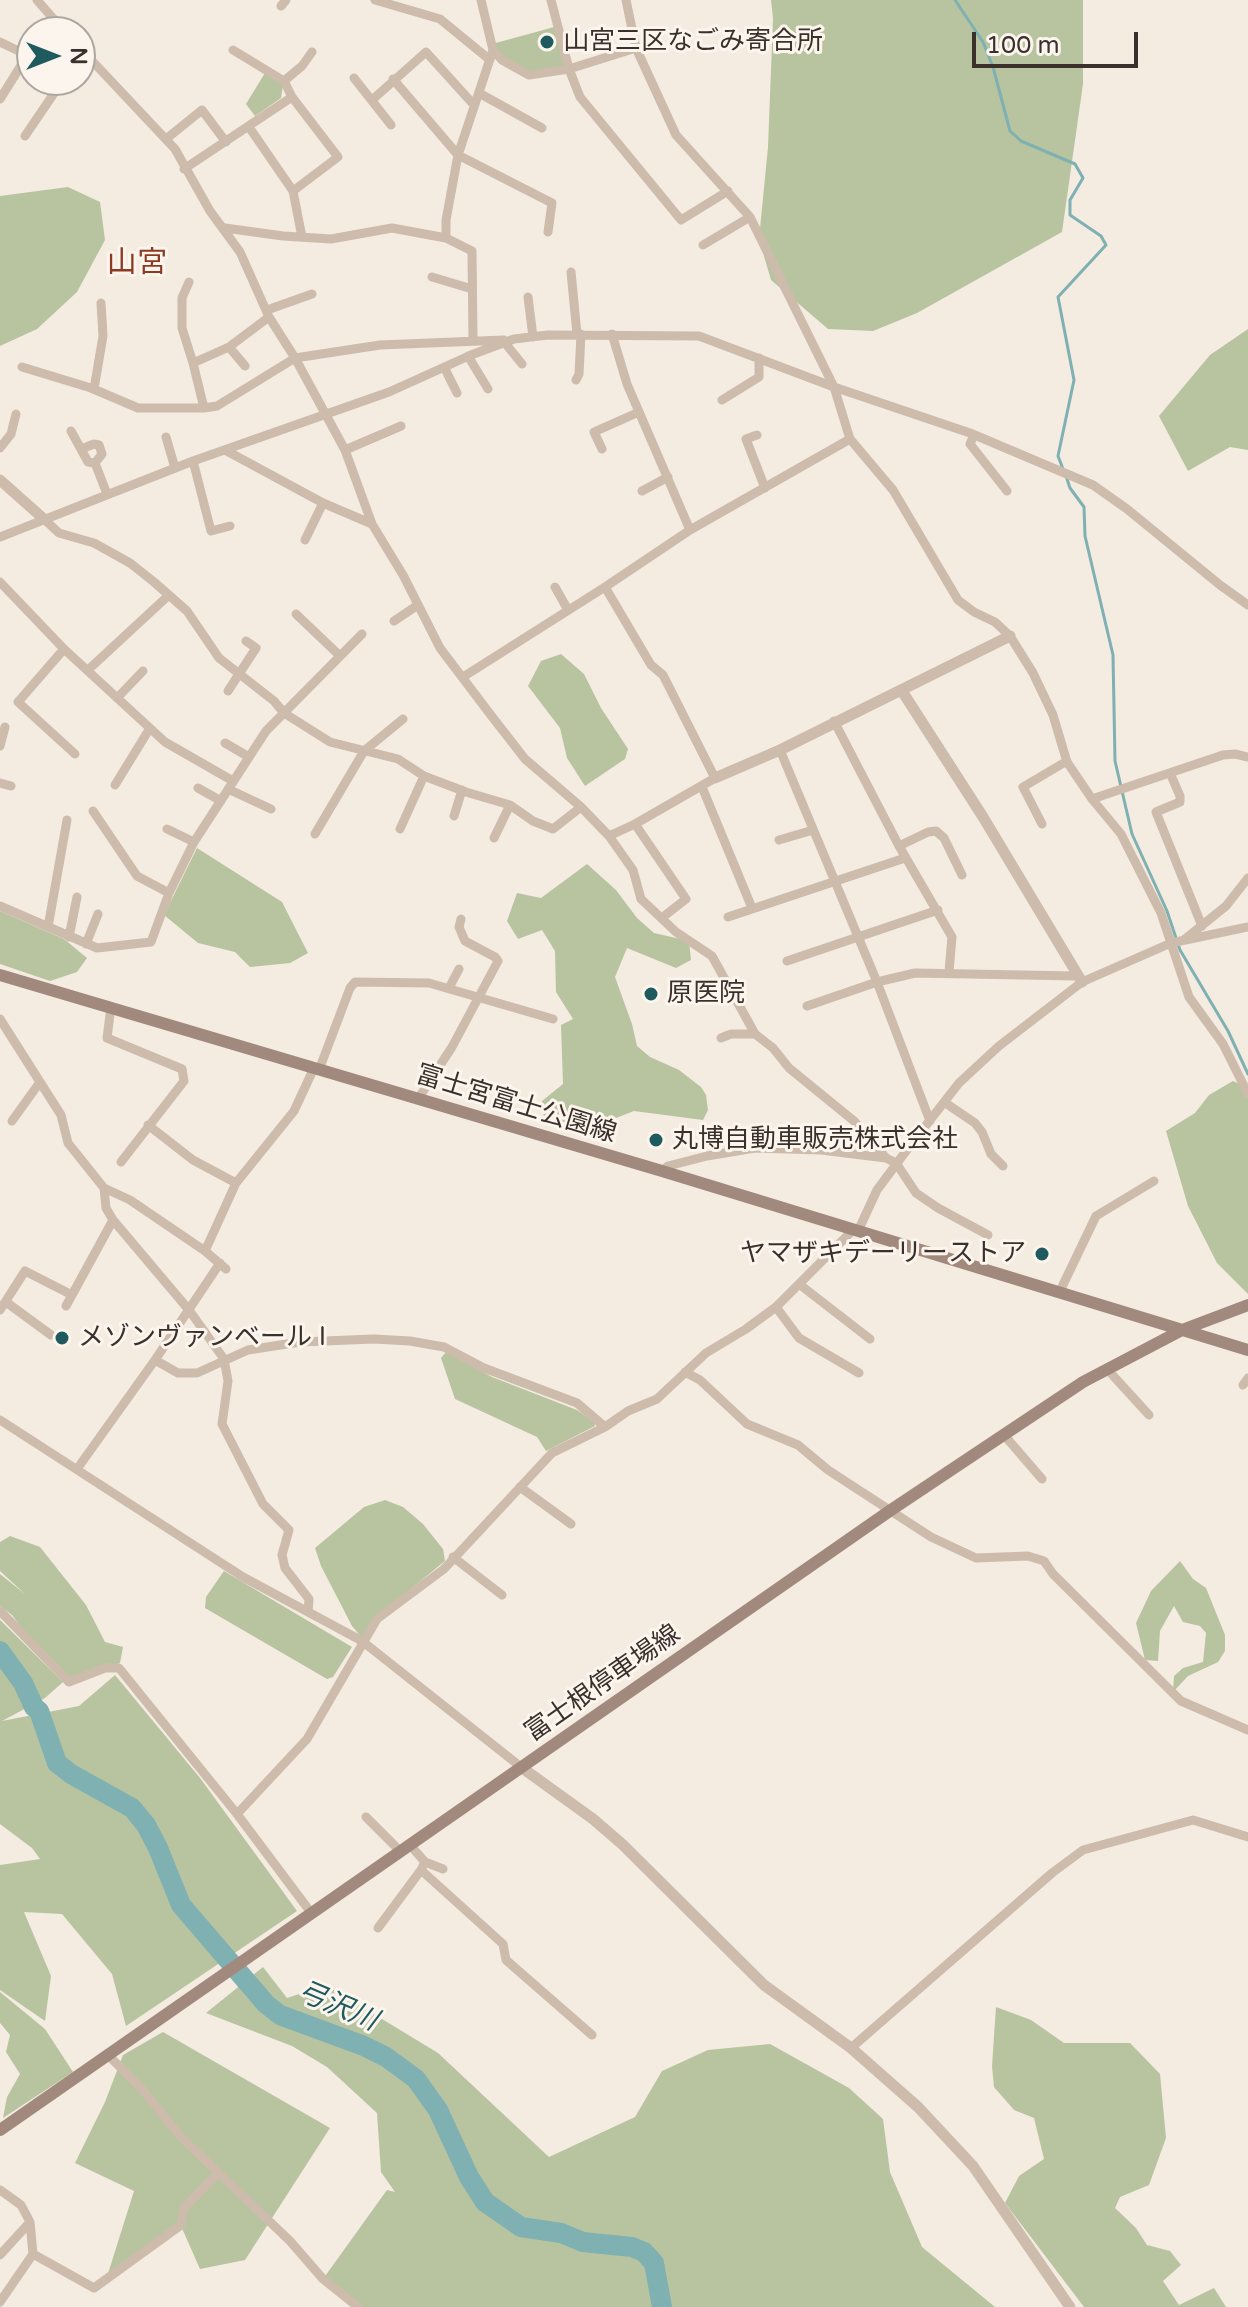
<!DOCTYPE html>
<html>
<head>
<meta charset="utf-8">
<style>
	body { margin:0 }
	#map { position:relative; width:1248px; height:2307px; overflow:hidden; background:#f4ebe1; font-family:"Varela Round",sans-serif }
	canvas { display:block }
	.north { position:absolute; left:16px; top:16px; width:80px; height:80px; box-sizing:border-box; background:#fbf5ee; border:2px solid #aea6a0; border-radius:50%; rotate:90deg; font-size:22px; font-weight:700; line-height:32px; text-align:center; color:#3b302b }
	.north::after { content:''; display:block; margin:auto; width:28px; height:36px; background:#1f5a5e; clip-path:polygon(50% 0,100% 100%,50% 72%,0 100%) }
	.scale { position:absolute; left:972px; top:32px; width:166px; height:36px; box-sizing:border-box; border:4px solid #3b302b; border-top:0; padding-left:10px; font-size:24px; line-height:28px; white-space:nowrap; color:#3b302b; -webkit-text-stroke:6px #fbf5ee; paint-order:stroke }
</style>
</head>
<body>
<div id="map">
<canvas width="1248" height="2307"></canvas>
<div class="north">N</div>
<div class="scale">100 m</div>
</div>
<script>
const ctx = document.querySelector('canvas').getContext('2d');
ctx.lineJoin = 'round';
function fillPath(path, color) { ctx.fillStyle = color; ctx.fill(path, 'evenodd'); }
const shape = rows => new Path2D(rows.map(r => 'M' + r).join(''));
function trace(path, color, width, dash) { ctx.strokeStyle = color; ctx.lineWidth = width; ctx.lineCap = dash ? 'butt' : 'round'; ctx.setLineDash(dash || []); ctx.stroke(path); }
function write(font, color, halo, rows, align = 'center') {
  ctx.font = font + ' "Varela Round","Noto Sans JP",sans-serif'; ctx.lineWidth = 6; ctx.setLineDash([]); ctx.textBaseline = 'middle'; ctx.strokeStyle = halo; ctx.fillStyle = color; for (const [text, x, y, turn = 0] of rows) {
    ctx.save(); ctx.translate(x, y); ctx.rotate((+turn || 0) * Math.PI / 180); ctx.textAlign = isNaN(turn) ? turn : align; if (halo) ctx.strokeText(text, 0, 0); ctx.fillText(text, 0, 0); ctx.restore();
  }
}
const green = shape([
	[771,0,1083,0,1083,84,1062,232,917,313,873,331,828,329,771,280,759,239,768,147,773,19],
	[558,26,569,69,529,75,502,60,492,44],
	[265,73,283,85,281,98,255,116,246,104],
	[68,187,100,202,105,240,77,292,37,329,0,346,0,196],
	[1248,329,1248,450,1230,447,1188,471,1159,416,1210,355],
	[561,654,584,674,601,708,628,749,625,759,585,786,567,758,560,728,528,686,541,661],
	[197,848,282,902,308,953,290,963,250,967,235,952,198,943,164,915],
	[587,864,616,890,637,918,654,933,689,941,691,960,676,968,627,948,615,977,632,1024,637,1046,650,1057,679,1070,701,1087,706,1095,708,1110,703,1120,634,1111,603,1123,571,1123,544,1119,542,1101,563,1084,561,1025,573,1019,556,992,555,951,542,930,518,939,507,921,517,893,541,898],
	[0,911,64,939,87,958,77,972,50,981,0,964],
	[1233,1081,1248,1088,1248,1294,1217,1263,1188,1206,1166,1131,1195,1113,1209,1095],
	[446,1352,492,1377,577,1410,594,1422,595,1426,546,1451,537,1437,455,1399,441,1358],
	[385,1500,403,1507,423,1524,443,1549,445,1561,375,1618,362,1638,352,1626,321,1566,315,1548,364,1507],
	[10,1536,40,1547,86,1605,105,1642,123,1647,120,1663,69,1679,33,1644,12,1615,0,1606,0,1574,25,1594,0,1571,0,1542],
	[1180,1561,1193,1579,1206,1588,1225,1635,1225,1651,1218,1662,1188,1676,1173,1692,1174,1676,1183,1668,1203,1662,1206,1633,1200,1626,1183,1622,1174,1606,1160,1631,1158,1661,1145,1660,1136,1623,1151,1591],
	[224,1571,352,1647,333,1677,327,1679,205,1608,206,1597],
	[0,1620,63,1682,45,1698,2,1721,79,1706,115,1675,200,1778,297,1911,126,2026,112,1974,62,1914,24,1912,51,1976,45,2021,0,1990,0,1865,40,1859,32,1848,0,1824],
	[263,1967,287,1998,326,1985,438,2053,549,2157,635,2117,662,2071,708,2050,770,2044,849,2088,883,2119,890,2172,922,2247,995,2307,358,2307,323,2279,387,2190,395,2192,381,2172,377,2113,327,2067,292,2046,206,2013],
	[0,1992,45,2029,73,2072,3,2118,7,2097,20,2074,6,2052,10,2035,0,2023],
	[996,2007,1031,2020,1064,2043,1130,2043,1160,2074,1166,2138,1149,2185,1120,2197,1115,2208,1136,2228,1147,2245,1170,2251,1181,2265,1163,2281,1179,2305,1214,2288,1226,2307,1084,2307,1005,2203,1019,2176,1044,2159,1034,2118,1014,2110,994,2087,992,2066],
	[163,2032,330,2128,245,2260,200,2269,181,2226,106,2280,134,2191,75,2163,105,2102,123,2055]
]);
const stream = shape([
	[955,0,983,42,993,67,1010,131,1021,141,1075,164,1083,178,1070,200,1070,215,1101,236,1106,245,1058,297,1074,380,1058,456,1063,469],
	[1066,476,1070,488,1084,507,1085,536,1113,655,1115,761,1132,834,1167,911,1180,950,1228,1031,1248,1074]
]);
const river = shape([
	[0,1651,23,1683,34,1707,39,1711,57,1763,71,1774,132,1808,146,1825,158,1848,181,1905,266,2004,280,2015,364,2046,386,2057,416,2079,438,2110,469,2177,485,2202,521,2227,561,2233,583,2242,632,2247,644,2252,654,2263,662,2307]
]);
const minor = shape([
	[37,0,65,32],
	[375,0,440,19,490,60],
	[481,0,493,50,502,60,529,75,569,69,636,48],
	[551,0,569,69,580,97,681,220,728,191],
	[626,0,636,48,676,135,750,217,834,387,850,439,893,490,958,600,974,612,995,622,1010,636,1033,673,1053,715,1067,762,1092,799,1121,834,1161,913,1189,997,1223,1044,1248,1094],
	[281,6,286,0],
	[44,32,53,19],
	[0,42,27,55],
	[80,48,175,149,210,211,240,252,269,317,295,358,345,450,372,524],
	[233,50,284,81,292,97,338,157,293,191],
	[354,78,391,125],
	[393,79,458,155,552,203,548,232],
	[284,81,302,66,312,52],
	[479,93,542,128],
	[0,99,32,48],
	[372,100,426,52,474,105],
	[249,127,293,191,302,237],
	[25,136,63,80],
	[166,139,202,110,226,142],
	[184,169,292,97],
	[225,228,283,236,331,239,392,228,446,238],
	[703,245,750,217],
	[571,272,577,334],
	[432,277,472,289],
	[189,282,182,298,182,328,193,363],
	[528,297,533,337],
	[267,310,312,294],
	[612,334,627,384,690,530],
	[473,340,472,251,446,238,446,220,458,155,493,50],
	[505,343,522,364],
	[229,347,245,366],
	[468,356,488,389],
	[22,367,91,388,138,408,204,408,217,406,295,358,380,345,504,340],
	[444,367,457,393],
	[576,380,579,374,581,334],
	[94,389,103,336,101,303],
	[722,400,759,377,759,358],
	[204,408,193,363,229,347,269,317],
	[71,431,88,462,95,463,107,494],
	[757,435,746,439,765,488],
	[974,435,970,444,1007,491],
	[166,437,175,468],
	[0,448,11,434,16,414],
	[81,449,94,444,99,445,102,454,95,463],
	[602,449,594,432,639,412],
	[225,450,323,503,372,524,403,575,440,648,490,714,525,759,581,807,609,836,633,870,641,899,676,932,712,956,755,1034],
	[345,450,401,426],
	[193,461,211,531,230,526],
	[642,491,668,477],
	[45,520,59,533,94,543,130,563,154,582,187,611,219,658,274,701,284,713,330,742,398,759,424,776,466,792,510,805,533,821,553,829,581,807],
	[0,537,193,461,389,392,471,355,514,339,548,335,699,336,834,387,970,433,1093,485,1127,509,1220,585,1248,605],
	[305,540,323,503],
	[0,582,64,649,165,742,233,781],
	[555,587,568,610],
	[296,614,339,655],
	[394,621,418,605],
	[64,649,18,702,75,754],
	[88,670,169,595],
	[463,677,605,587],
	[228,691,256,648,246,641],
	[117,698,143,671],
	[834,721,899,846,952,937,949,972],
	[225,743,249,757],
	[0,746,5,727],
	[780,750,877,982,930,1121],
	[1170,773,1180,796,1180,802,1156,812,1202,926],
	[0,783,11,786],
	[115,785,150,728],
	[702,787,752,908],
	[198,788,221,801],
	[228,789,271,809],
	[1092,799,1223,755,1235,754,1248,757],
	[93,811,137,876,169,893],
	[454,816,462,790],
	[635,824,686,899,663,917],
	[1042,824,1023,787,1067,761],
	[167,829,194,842],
	[400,829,424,776],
	[315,834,364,751,403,719],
	[609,836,635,824,715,778,663,675,651,665,605,587,690,530,850,439],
	[494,838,510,805],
	[779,840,813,830],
	[899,846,928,832,936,831,944,838,962,875],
	[0,906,97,948,151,942,169,893,194,842,266,731,362,634],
	[728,917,905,858],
	[48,927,67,820],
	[69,937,77,897],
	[1185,939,1226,906,1248,878],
	[86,944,98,914],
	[787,961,938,910],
	[449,988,459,969],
	[807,1006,877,982,915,973,1076,976],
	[111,1007,107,1038,182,1069,184,1081,121,1162],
	[0,1019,61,1115,68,1143,104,1188,106,1208,113,1220,189,1310,224,1359,228,1381,222,1424,263,1504,289,1530,282,1555,285,1568,309,1599,308,1612],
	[721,1038,731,1034,755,1034,773,1048,789,1068,854,1121,886,1158,896,1163,916,1193,938,1208,988,1235],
	[319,1070,350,988,355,982,429,983,553,1019],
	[418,1099,452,1047,498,961,495,957,465,941,459,927,461,919],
	[944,1102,975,1123,982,1132,991,1154,1003,1166],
	[12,1121,40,1082],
	[148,1125,193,1160,236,1183],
	[662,1171,668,1166,707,1156,755,1148,821,1150,886,1158],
	[104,1188,130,1200,205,1251,226,1269],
	[858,1231,877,1190,909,1147,959,1083,999,1046,1082,982,1171,943,1248,927],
	[205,1251,236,1183,294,1111,314,1068],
	[799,1284,870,1339],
	[1060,1291,1096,1216,1154,1181],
	[6,1302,51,1335],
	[66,1306,113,1220],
	[776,1307,799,1338,859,1373],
	[0,1310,25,1271,72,1295],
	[155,1360,220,1263],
	[1107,1369,1149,1415],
	[685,1372,700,1380,747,1424,798,1445,828,1470,931,1537,976,1558,1028,1556,1044,1561,1053,1574,1181,1701,1248,1730],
	[1243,1385,1248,1378],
	[0,1420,243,1577,362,1641,521,1767],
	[1004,1435,1042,1479],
	[77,1469,155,1360,178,1373,197,1373,248,1350,300,1342,374,1339,410,1341,444,1347,484,1368,577,1403,605,1427],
	[520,1487,571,1524],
	[453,1557,502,1595],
	[0,1611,69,1682,105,1668,119,1668,237,1814],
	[366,1817,401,1852],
	[410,1845,425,1862,421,1870,503,1944,506,1960,592,2035],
	[425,1862,443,1869],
	[312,1914,237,1814,307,1739,377,1619,444,1569,552,1453,605,1427,628,1411,657,1399,706,1353,746,1329,776,1307,853,1230],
	[378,1928,421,1870],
	[851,2048,1052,1873,1083,1850,1193,1820,1248,1837],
	[108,2055,141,2088,181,2137,290,2241,323,2279,358,2307],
	[0,2190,21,2205,30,2222,33,2254,0,2302],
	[33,2254,94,2288,181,2225,184,2208,218,2173],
	[0,2255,30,2222]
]);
const tertiary = shape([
	[0,480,45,520],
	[902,691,983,817,1082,982],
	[715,778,780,750,1010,636],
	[521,1767,593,1819,622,1844,764,1985,851,2048,918,2107,973,2166,1070,2307]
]);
const secondary = shape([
	[0,975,662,1171,1248,1350],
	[0,2130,891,1510,1083,1382,1182,1330,1248,1305]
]);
const markers = [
	[547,42,8,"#1f5a5e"],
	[651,994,8,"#1f5a5e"],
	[656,1140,8,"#1f5a5e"],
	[1042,1254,8,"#1f5a5e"],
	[62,1338,8,"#1f5a5e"]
];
const poiNames = [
	["山宮三区なごみ寄合所",563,42],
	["原医院",667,994],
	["丸博自動車販売株式会社",672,1140],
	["ヤマザキデーリーストア",1026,1254,"right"],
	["メゾンヴァンベール I",78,1338]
];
const streetNames = [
	["富士宮富士公園線",516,1105,17],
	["富士根停車場線",603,1684,-35]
];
const waterNames = [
	["弓沢川",337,2007,23]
];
const quarterNames = [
	["山宮",137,264]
];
fillPath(green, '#b8c4a0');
trace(stream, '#7fb0b2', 3);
trace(river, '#7fb0b2', 20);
trace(minor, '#cdbbac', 9);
trace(tertiary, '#cdbbac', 11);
trace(secondary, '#a18a7d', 12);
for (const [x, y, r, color] of markers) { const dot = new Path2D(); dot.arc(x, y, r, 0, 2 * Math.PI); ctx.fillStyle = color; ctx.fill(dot); trace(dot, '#fbf5ee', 3); }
write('26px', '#3b302b', '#fbf5ee', poiNames, 'left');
write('26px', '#3b302b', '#fbf5ee', streetNames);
write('italic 28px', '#1f5a5e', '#fbf5ee', waterNames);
write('30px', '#8c3b22', '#fbf5ee', quarterNames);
</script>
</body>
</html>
